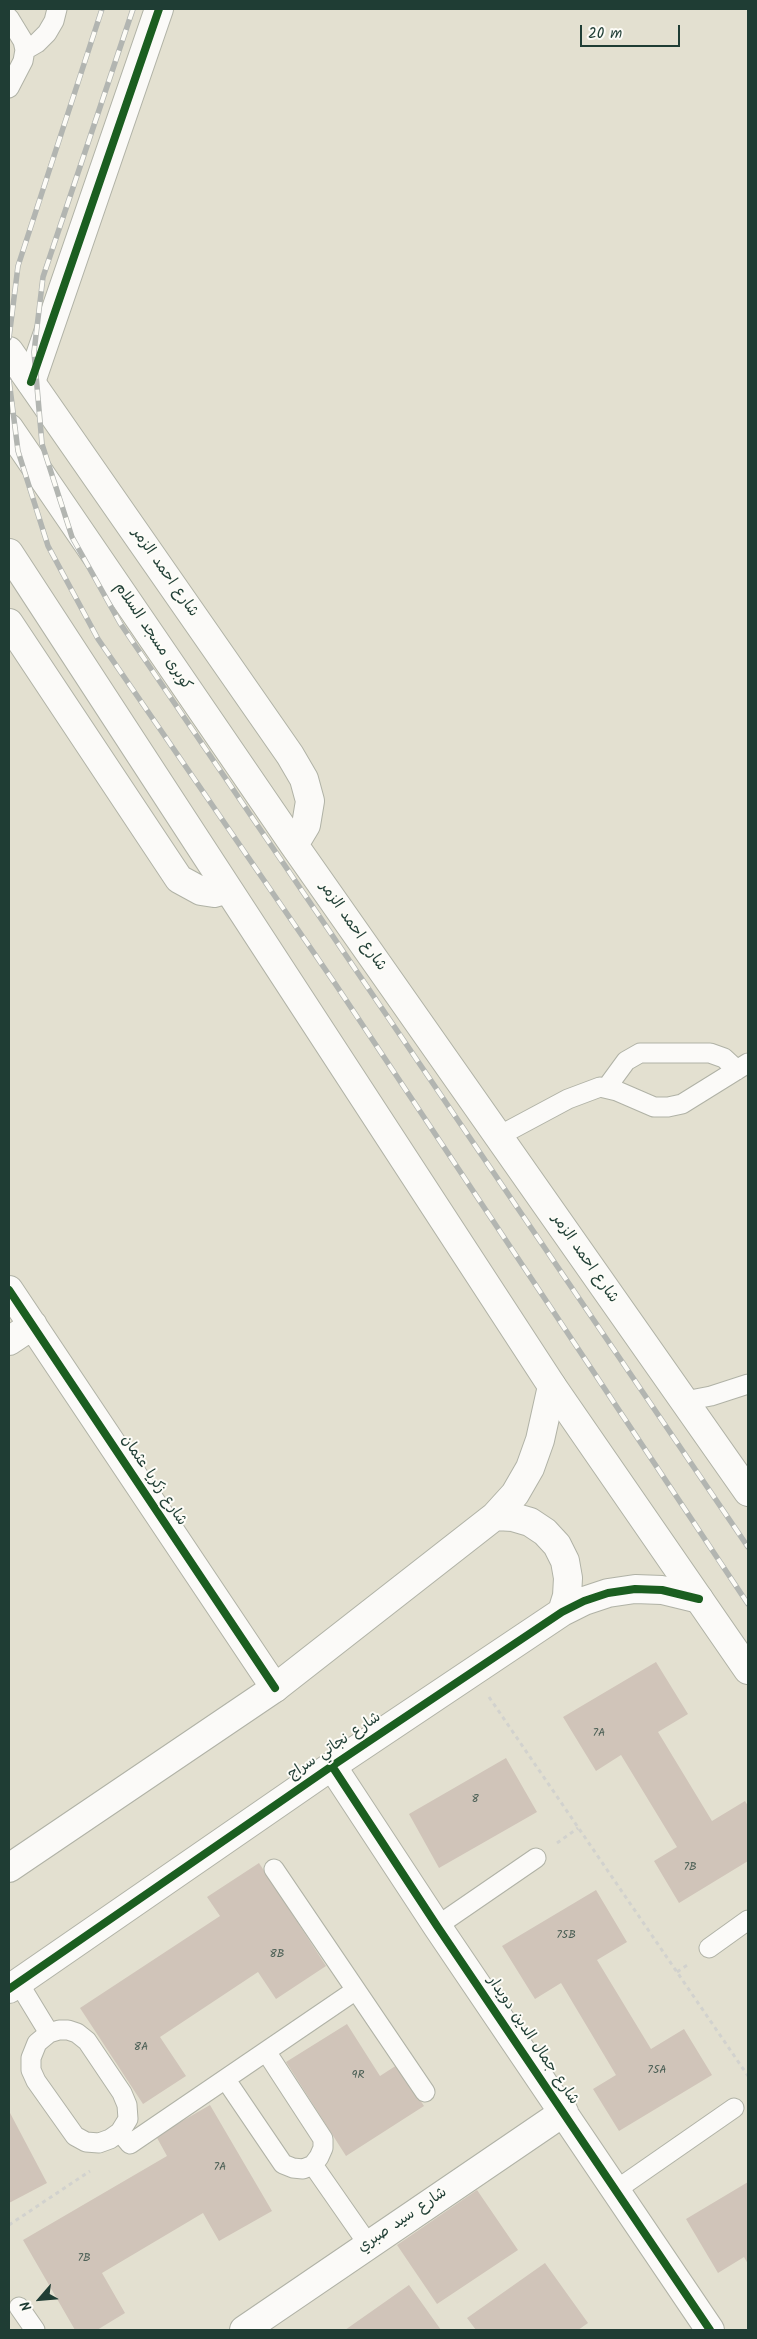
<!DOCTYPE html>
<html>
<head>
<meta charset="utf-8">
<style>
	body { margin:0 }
	#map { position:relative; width:757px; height:2339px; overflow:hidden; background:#e3e0d0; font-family:Kalam,sans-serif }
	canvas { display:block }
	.frame { position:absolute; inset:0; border:10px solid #1f3d34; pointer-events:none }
	.north { position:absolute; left:15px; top:2274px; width:50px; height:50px; -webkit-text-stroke:4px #fdfcf7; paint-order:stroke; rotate:243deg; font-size:14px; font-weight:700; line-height:20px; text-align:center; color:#1f3d34 }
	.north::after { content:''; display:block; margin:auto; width:18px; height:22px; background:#1f3d34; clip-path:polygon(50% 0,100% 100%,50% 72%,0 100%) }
	.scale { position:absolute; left:580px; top:25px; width:100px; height:22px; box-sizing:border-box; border:2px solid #1f3d34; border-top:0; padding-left:6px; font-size:15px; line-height:18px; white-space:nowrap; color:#1f3d34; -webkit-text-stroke:4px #fdfcf7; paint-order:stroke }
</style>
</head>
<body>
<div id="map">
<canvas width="757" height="2339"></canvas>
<div class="frame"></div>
<div class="north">N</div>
<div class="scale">20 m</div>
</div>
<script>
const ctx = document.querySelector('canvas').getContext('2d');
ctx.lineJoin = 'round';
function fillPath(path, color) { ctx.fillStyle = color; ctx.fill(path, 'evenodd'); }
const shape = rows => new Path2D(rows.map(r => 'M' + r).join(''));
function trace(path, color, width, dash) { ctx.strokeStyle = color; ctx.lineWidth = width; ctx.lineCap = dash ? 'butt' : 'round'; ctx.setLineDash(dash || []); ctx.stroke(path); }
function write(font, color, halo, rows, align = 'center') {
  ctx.font = font + ' Kalam,"Playpen Sans Arabic",sans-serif'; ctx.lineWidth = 4; ctx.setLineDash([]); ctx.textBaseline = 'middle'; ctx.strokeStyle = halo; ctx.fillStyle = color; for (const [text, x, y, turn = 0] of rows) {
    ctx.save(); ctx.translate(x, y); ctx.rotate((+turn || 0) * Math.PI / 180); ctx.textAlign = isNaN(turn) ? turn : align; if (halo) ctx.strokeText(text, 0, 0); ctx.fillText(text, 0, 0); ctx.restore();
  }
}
const building = shape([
	[656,1662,688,1714,658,1732,712,1821,745,1801,748,1806,748,1861,679,1903,654,1861,677,1847,621,1755,596,1771,563,1717],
	[506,1758,537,1812,439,1868,409,1814],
	[259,1863,326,1966,276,1999,258,1972,160,2037,186,2076,143,2104,80,2008,220,1916,207,1897],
	[596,1890,627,1942,597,1960,651,2049,684,2029,712,2075,619,2131,593,2089,616,2075,561,1983,535,1999,502,1946],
	[347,2024,380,2076,397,2065,424,2106,346,2156,286,2062],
	[210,2105,272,2211,219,2241,203,2213,102,2273,125,2313,97,2330,75,2330,23,2240,167,2156,156,2136],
	[9,2111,47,2183,9,2203],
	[748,2182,748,2264,744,2257,718,2273,686,2219],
	[477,2190,518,2250,437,2304,397,2245],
	[545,2263,588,2323,578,2330,476,2330,467,2318],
	[409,2285,441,2330,345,2330]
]);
const path = shape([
	[489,1697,748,2076],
	[557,1843,578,1828],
	[677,1972,689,1964],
	[9,2225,90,2171]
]);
const service = shape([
	[9,18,23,41,25,50,23,61,9,88],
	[25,50,37,43,47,33,54,21,57,9],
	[607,1087,626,1061,640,1053,710,1053,724,1058,737,1070],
	[497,1137,568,1099,600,1087,617,1091,654,1107,668,1107,682,1104,748,1063],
	[685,1401,711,1396,748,1384],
	[274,1869,425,2092],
	[437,1926,536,1858],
	[709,1948,748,1920],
	[18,1982,49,2033],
	[59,2030,68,2030,77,2033,87,2041,122,2093,127,2105,128,2119,120,2132,110,2139,99,2143,86,2142,75,2136,36,2081,31,2070,31,2058,37,2043,49,2033,59,2030],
	[226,2080,283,2164,293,2168,303,2169,313,2165,319,2157,323,2148,323,2139,267,2053],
	[120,2132,130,2144,356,1990],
	[313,2165,368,2244],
	[616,2190,734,2108],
	[19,2307,35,2330]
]);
const minor = shape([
	[31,382,159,9],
	[9,1290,275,1688],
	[9,1341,33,1325],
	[332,1766,437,1926,710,2330],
	[244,2330,564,2112]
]);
const tertiary = shape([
	[495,1516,513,1517,530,1522,545,1532,557,1545,565,1561,568,1578,567,1596,562,1612],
	[9,1868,275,1688,495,1516,515,1494,530,1468,540,1440,552,1386],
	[9,1989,332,1766,562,1612,584,1601,608,1593,635,1589,662,1590,699,1599]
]);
const primary = shape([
	[9,351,290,755,304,779,310,801,306,825,294,845],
	[9,428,294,845,748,1492],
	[9,553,552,1386,748,1670],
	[9,623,179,879,201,891,214,893,228,889]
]);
const rail = shape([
	[133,9,43,277,34,352,42,444,72,537,120,623,748,1547],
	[9,338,18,266,102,9],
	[9,380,18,451,48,546,98,639,336,985,748,1604]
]);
const cycleway = shape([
	[31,382,159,9],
	[9,1290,275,1688],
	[332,1766,437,1926,710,2330],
	[9,1989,332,1766,562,1612,584,1601,608,1593,635,1589,662,1590,699,1599]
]);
const numberNames = [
	["7A",599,1734],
	["8",475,1800],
	["7B",690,1868],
	["75B",566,1936],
	["8B",277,1955],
	["8A",141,2048],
	["75A",657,2071],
	["9R",358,2076],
	["7A",220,2168],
	["7B",84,2259]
];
const streetNames = [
	["شارع احمد الزمر",164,573,55],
	["كوبرى مسجد السلام",152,637,56],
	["شارع احمد الزمر",352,927,55],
	["شارع احمد الزمر",584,1259,55],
	["شارع زكريا عثمان",153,1481,56],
	["شارع نجاتي سراج",335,1747,-34],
	["شارع جمال الدين دويدار",532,2041,56],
	["شارع سيد صبري",403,2221,-34]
];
fillPath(building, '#d0c4b9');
trace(service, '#b0b2a6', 21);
trace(minor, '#b0b2a6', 30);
trace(tertiary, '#b0b2a6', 30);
trace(primary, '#b0b2a6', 30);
trace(path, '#d2d2ce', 3, [4, 4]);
trace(service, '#fbfaf8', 19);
trace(minor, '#fbfaf8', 28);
trace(tertiary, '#fbfaf8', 28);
trace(primary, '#fbfaf8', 28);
trace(rail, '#b2b5b1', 5.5);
trace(rail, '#fdfcf7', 4, [11]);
trace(cycleway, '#1b5e20', 8);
write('12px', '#4b5f55', null, numberNames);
write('15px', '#1f3d34', '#fdfcf7', streetNames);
</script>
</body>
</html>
